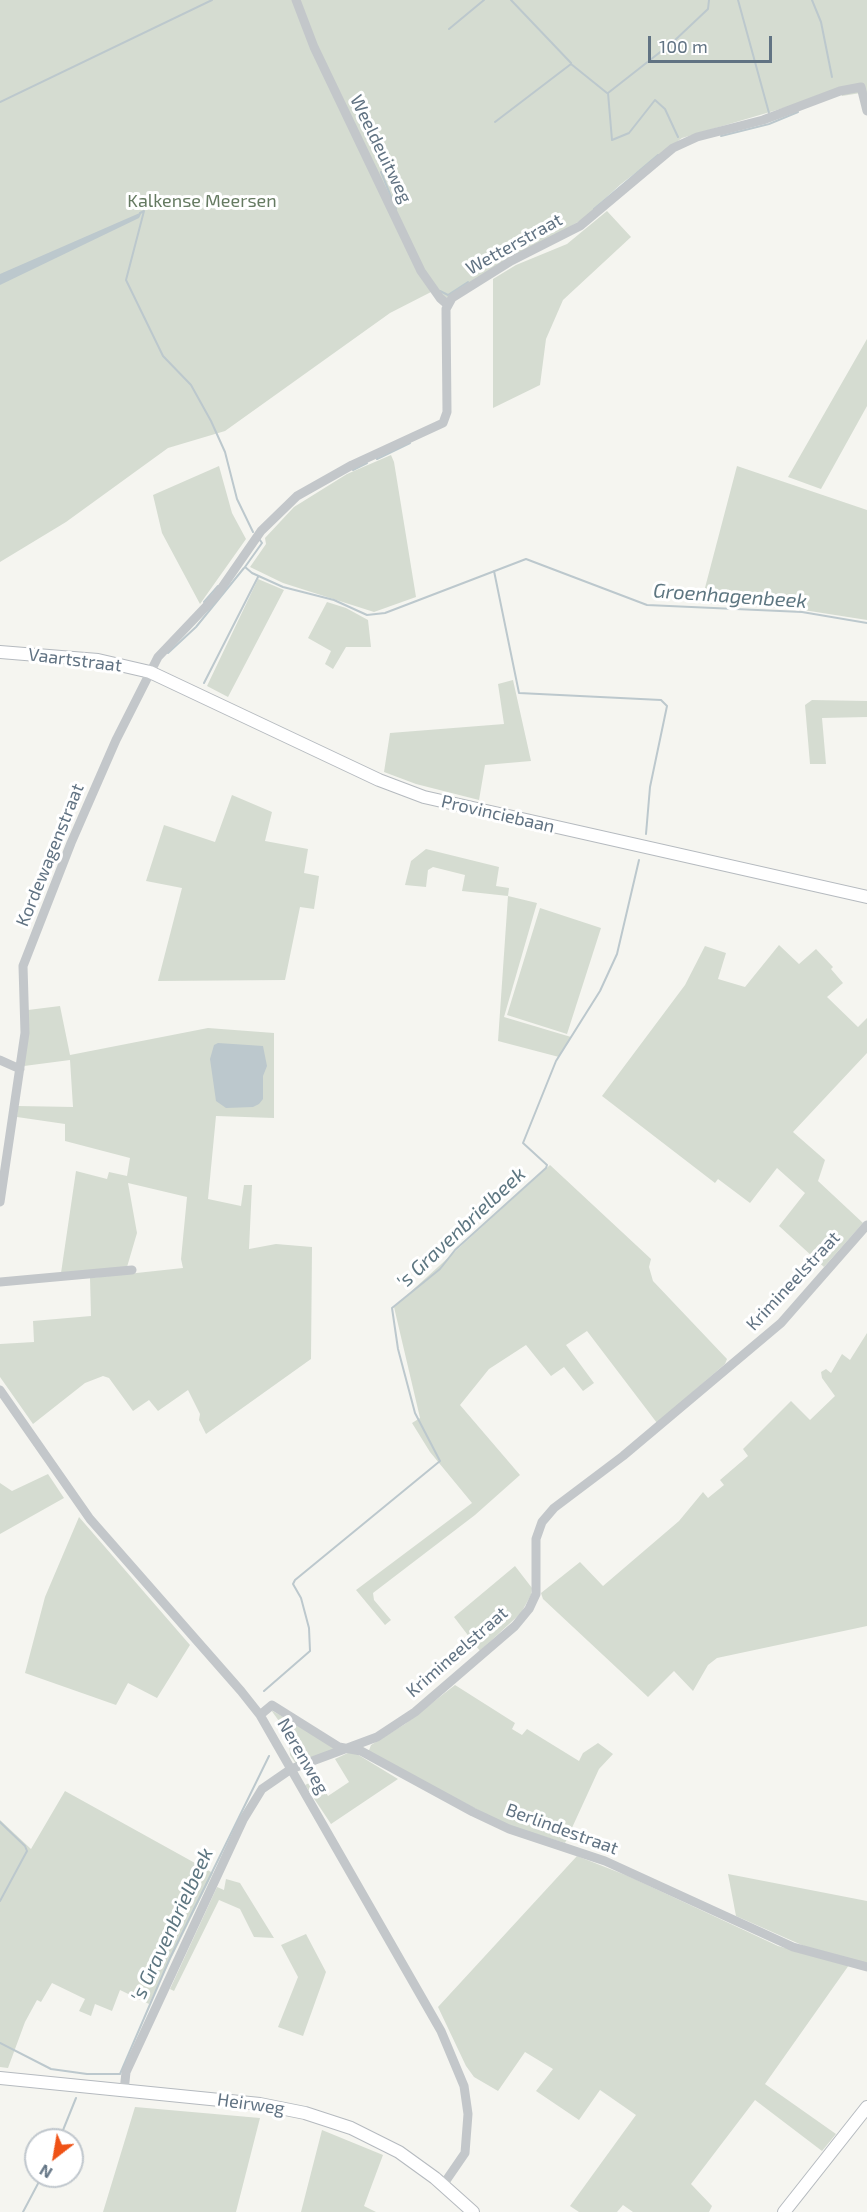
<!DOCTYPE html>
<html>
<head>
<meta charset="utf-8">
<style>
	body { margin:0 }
	#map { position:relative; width:867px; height:2212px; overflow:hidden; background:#f5f5f0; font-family:"Exo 2",sans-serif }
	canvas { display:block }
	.north { position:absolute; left:24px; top:2128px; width:60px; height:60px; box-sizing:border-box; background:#fff; border:2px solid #c0c7cd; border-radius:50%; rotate:211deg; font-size:16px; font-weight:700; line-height:24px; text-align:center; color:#617383 }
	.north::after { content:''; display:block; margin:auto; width:21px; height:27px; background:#ef5216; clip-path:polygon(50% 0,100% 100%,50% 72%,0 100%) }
	.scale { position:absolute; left:648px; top:36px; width:124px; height:27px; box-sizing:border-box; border:3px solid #617383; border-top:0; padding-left:8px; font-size:18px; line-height:21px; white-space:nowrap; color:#617383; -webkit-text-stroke:4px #fff; paint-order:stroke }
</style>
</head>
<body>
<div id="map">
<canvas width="867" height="2212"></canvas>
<div class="north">N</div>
<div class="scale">100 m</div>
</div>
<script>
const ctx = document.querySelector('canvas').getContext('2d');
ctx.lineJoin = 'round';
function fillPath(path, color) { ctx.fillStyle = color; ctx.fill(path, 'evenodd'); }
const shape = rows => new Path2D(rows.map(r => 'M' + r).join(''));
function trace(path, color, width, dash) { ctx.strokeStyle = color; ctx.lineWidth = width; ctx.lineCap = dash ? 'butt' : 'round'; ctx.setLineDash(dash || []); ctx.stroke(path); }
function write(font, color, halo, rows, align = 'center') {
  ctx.font = font + ' "Exo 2",sans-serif'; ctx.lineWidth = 6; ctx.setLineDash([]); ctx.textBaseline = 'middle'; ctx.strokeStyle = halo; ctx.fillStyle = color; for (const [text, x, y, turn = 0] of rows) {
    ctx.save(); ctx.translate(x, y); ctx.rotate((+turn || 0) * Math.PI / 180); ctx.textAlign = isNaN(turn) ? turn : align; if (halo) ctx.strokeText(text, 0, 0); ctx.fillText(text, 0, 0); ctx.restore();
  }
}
const green = shape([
	[0,0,867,0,867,92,842,96,841,91,682,138,621,184,583,219,440,302,431,292,390,313,225,431,168,448,66,522,0,562],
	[607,211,631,237,563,300,546,339,540,385,493,408,493,279,516,265,567,244],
	[867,339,867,406,821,489,788,477],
	[391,455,394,462,416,597,374,612,283,583,250,567,266,544,265,538,294,507,347,474],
	[219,466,232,513,246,539,200,604,162,533,153,495],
	[737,466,867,510,867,620,797,609,701,603],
	[258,579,284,590,228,697,207,686],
	[327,602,346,608,368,620,371,647,346,647,333,669,325,664,331,651,308,638],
	[513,680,531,761,485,765,479,800,416,784,384,772,390,733,504,724,498,684],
	[812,700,867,701,867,717,822,718,826,764,810,764,805,705],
	[232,795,272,812,265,841,308,849,304,873,319,876,314,909,300,907,285,980,158,981,182,888,146,881,164,825,215,842],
	[426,849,499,867,496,886,509,888,508,896,537,903,504,1017,571,1037,559,1057,498,1041,508,896,462,891,465,875,433,867,428,870,426,887,405,885,411,861],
	[540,908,601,928,567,1034,507,1015],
	[779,945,799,964,816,949,833,967,831,969,843,983,827,997,858,1027,867,1018,867,1053,793,1132,825,1160,818,1181,863,1223,824,1267,779,1226,805,1193,777,1168,750,1203,718,1179,715,1183,602,1096,685,985,705,946,726,953,718,979,745,987],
	[60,1006,70,1055,208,1028,274,1033,274,1118,216,1116,208,1199,241,1206,244,1185,252,1185,249,1249,276,1244,312,1247,311,1359,206,1434,199,1420,200,1414,188,1390,158,1411,149,1400,133,1411,109,1378,103,1376,85,1383,33,1424,0,1377,0,1344,34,1342,33,1321,91,1316,90,1278,183,1268,181,1259,187,1197,128,1183,137,1233,127,1267,61,1273,76,1171,107,1179,109,1172,127,1176,130,1158,65,1141,65,1124,17,1117,18,1106,73,1107,70,1060,24,1066,28,1010],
	[550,1165,651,1259,649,1267,653,1281,727,1359,725,1364,657,1423,587,1331,566,1345,594,1383,583,1391,564,1367,551,1376,526,1345,489,1369,460,1405,520,1475,475,1515,373,1593,374,1600,391,1620,385,1625,356,1590,472,1503,430,1452,412,1423,420,1418,394,1307],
	[867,1333,867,1626,717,1658,708,1665,693,1691,674,1671,648,1697,543,1599,541,1593,580,1562,603,1586,679,1521,703,1492,708,1498,724,1485,720,1480,748,1456,743,1449,791,1401,810,1420,835,1396,822,1378,821,1372,826,1369,831,1373,842,1354,850,1360],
	[48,1474,64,1498,0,1534,0,1483,12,1491],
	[79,1517,190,1645,157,1698,128,1683,116,1705,25,1673,45,1597],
	[515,1566,532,1588,531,1595,521,1613,480,1651,454,1617],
	[455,1685,515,1723,512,1729,522,1735,527,1729,579,1761,583,1753,598,1743,613,1754,599,1769,565,1843,507,1825,368,1753,371,1745,405,1724],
	[271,1710,340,1749,296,1764,290,1755,289,1739,284,1728],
	[352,1751,398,1779,331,1824,305,1785,318,1779,328,1796,349,1782,335,1759],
	[65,1791,213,1873,149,2004,120,1990,112,2011,95,2004,91,2016,79,2011,85,1999,52,1983,41,2002,37,2000,25,2022,8,2068,0,2067,0,1820,31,1849],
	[577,1856,628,1876,778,1946,849,1965,765,2084,836,2134,822,2151,755,2100,691,2184,712,2206,709,2212,633,2212,623,2205,617,2212,579,2212,570,2206,636,2115,600,2090,579,2120,536,2091,553,2069,525,2052,498,2091,474,2077,466,2066,438,2007],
	[728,1874,867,1901,867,1963,804,1946,736,1916],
	[226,1879,240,1883,274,1938,254,1937,240,1909,219,1900,174,1991,170,1989,217,1887,224,1890],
	[306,1934,326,1972,303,2036,278,2027,298,1977,281,1945],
	[135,2107,260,2118,236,2212,103,2212],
	[322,2130,383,2155,364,2206,376,2212,301,2212]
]);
const water = shape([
	[142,212,139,218,0,285,0,274],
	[218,1043,263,1046,267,1066,263,1076,263,1099,259,1104,253,1107,226,1108,216,1101,210,1059,214,1045]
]);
const stream = shape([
	[511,0,571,63],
	[738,0,769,113],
	[812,0,821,22,832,77],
	[449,29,484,0],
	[0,102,212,0],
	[495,122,571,64,607,93],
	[721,136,769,124,798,112],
	[678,137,665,109,655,100,629,133,612,140,608,93,673,42,708,9,709,0],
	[381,172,396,209],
	[594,209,658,155],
	[140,213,144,211,126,280,163,356,191,385,211,421,225,452,237,499,253,532],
	[440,291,448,295,468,282],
	[377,459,410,443],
	[353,470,367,463],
	[260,540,262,543,245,567,252,573,283,587,334,600,367,615,385,613,526,559,647,605,802,612,867,623],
	[494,571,519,693,661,700,667,706,650,787,646,834],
	[204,602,218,586],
	[168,653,196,627,244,568],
	[204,683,258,577],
	[264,1691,310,1651,309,1628,301,1598,293,1584,295,1580,440,1461,415,1413,398,1349,392,1308,440,1269,455,1250,546,1168,547,1165,523,1143,556,1061,600,991,617,954,639,860],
	[0,1822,25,1846,27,1851,0,1901],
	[0,2043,51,2069,87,2074,120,2074,170,1958,269,1756],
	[59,2140,76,2098],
	[23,2212,42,2176]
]);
const minor = shape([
	[296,0,314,47,421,271,440,298,448,305],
	[0,1060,20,1069],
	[0,1202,25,1033,23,966,71,843,116,740,158,657,216,596,261,531,297,496,352,465,443,423,447,412,446,309,452,298,511,261,580,226,673,148,697,137,763,120,840,91,861,87,867,111],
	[0,1282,132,1270],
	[0,1390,90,1519,241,1691,260,1715,441,2031,464,2086,468,2114,465,2153,443,2185],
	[260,1715,272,1705,339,1747,361,1751,473,1812,509,1829,605,1861,793,1947,867,1967],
	[124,2091,126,2072,243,1820,262,1789,291,1769,377,1737,415,1712,515,1626,529,1609,536,1594,536,1539,542,1522,554,1508,623,1456,781,1323,867,1225]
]);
const secondary = shape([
	[0,652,98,660,150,672,379,780,424,797,867,897],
	[0,2078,260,2104,305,2113,351,2128,399,2152,435,2178,473,2212],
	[784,2212,867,2107]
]);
const streetNames = [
	["Weeldeuitweg",381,149,64],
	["Wetterstraat",514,244,-29],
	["Vaartstraat",75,660,7],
	["Provinciebaan",498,814,13],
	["Kordewagenstraat",50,855,-68],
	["Krimineelstraat",793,1281,-47],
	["Krimineelstraat",457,1652,-41],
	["Nerenweg",303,1756,60],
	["Berlindestraat",562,1829,20],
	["Heirweg",251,2104,8]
];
const parkNames = [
	["Kalkense Meersen",202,201]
];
const waterNames = [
	["Groenhagenbeek",730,596,4],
	["'s Gravenbrielbeek",461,1228,-43],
	["'s Gravenbrielbeek",172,1925,-65]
];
fillPath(green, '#d5dcd1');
fillPath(water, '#bcc8cd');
trace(stream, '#bcc8cd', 2);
trace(secondary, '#b5babf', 14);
trace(minor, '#c3c7ca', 9);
trace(secondary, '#fff', 12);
write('18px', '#617383', '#fff', streetNames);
write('18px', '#657a61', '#fff', parkNames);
write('italic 20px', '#5d7681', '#fff', waterNames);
</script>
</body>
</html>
